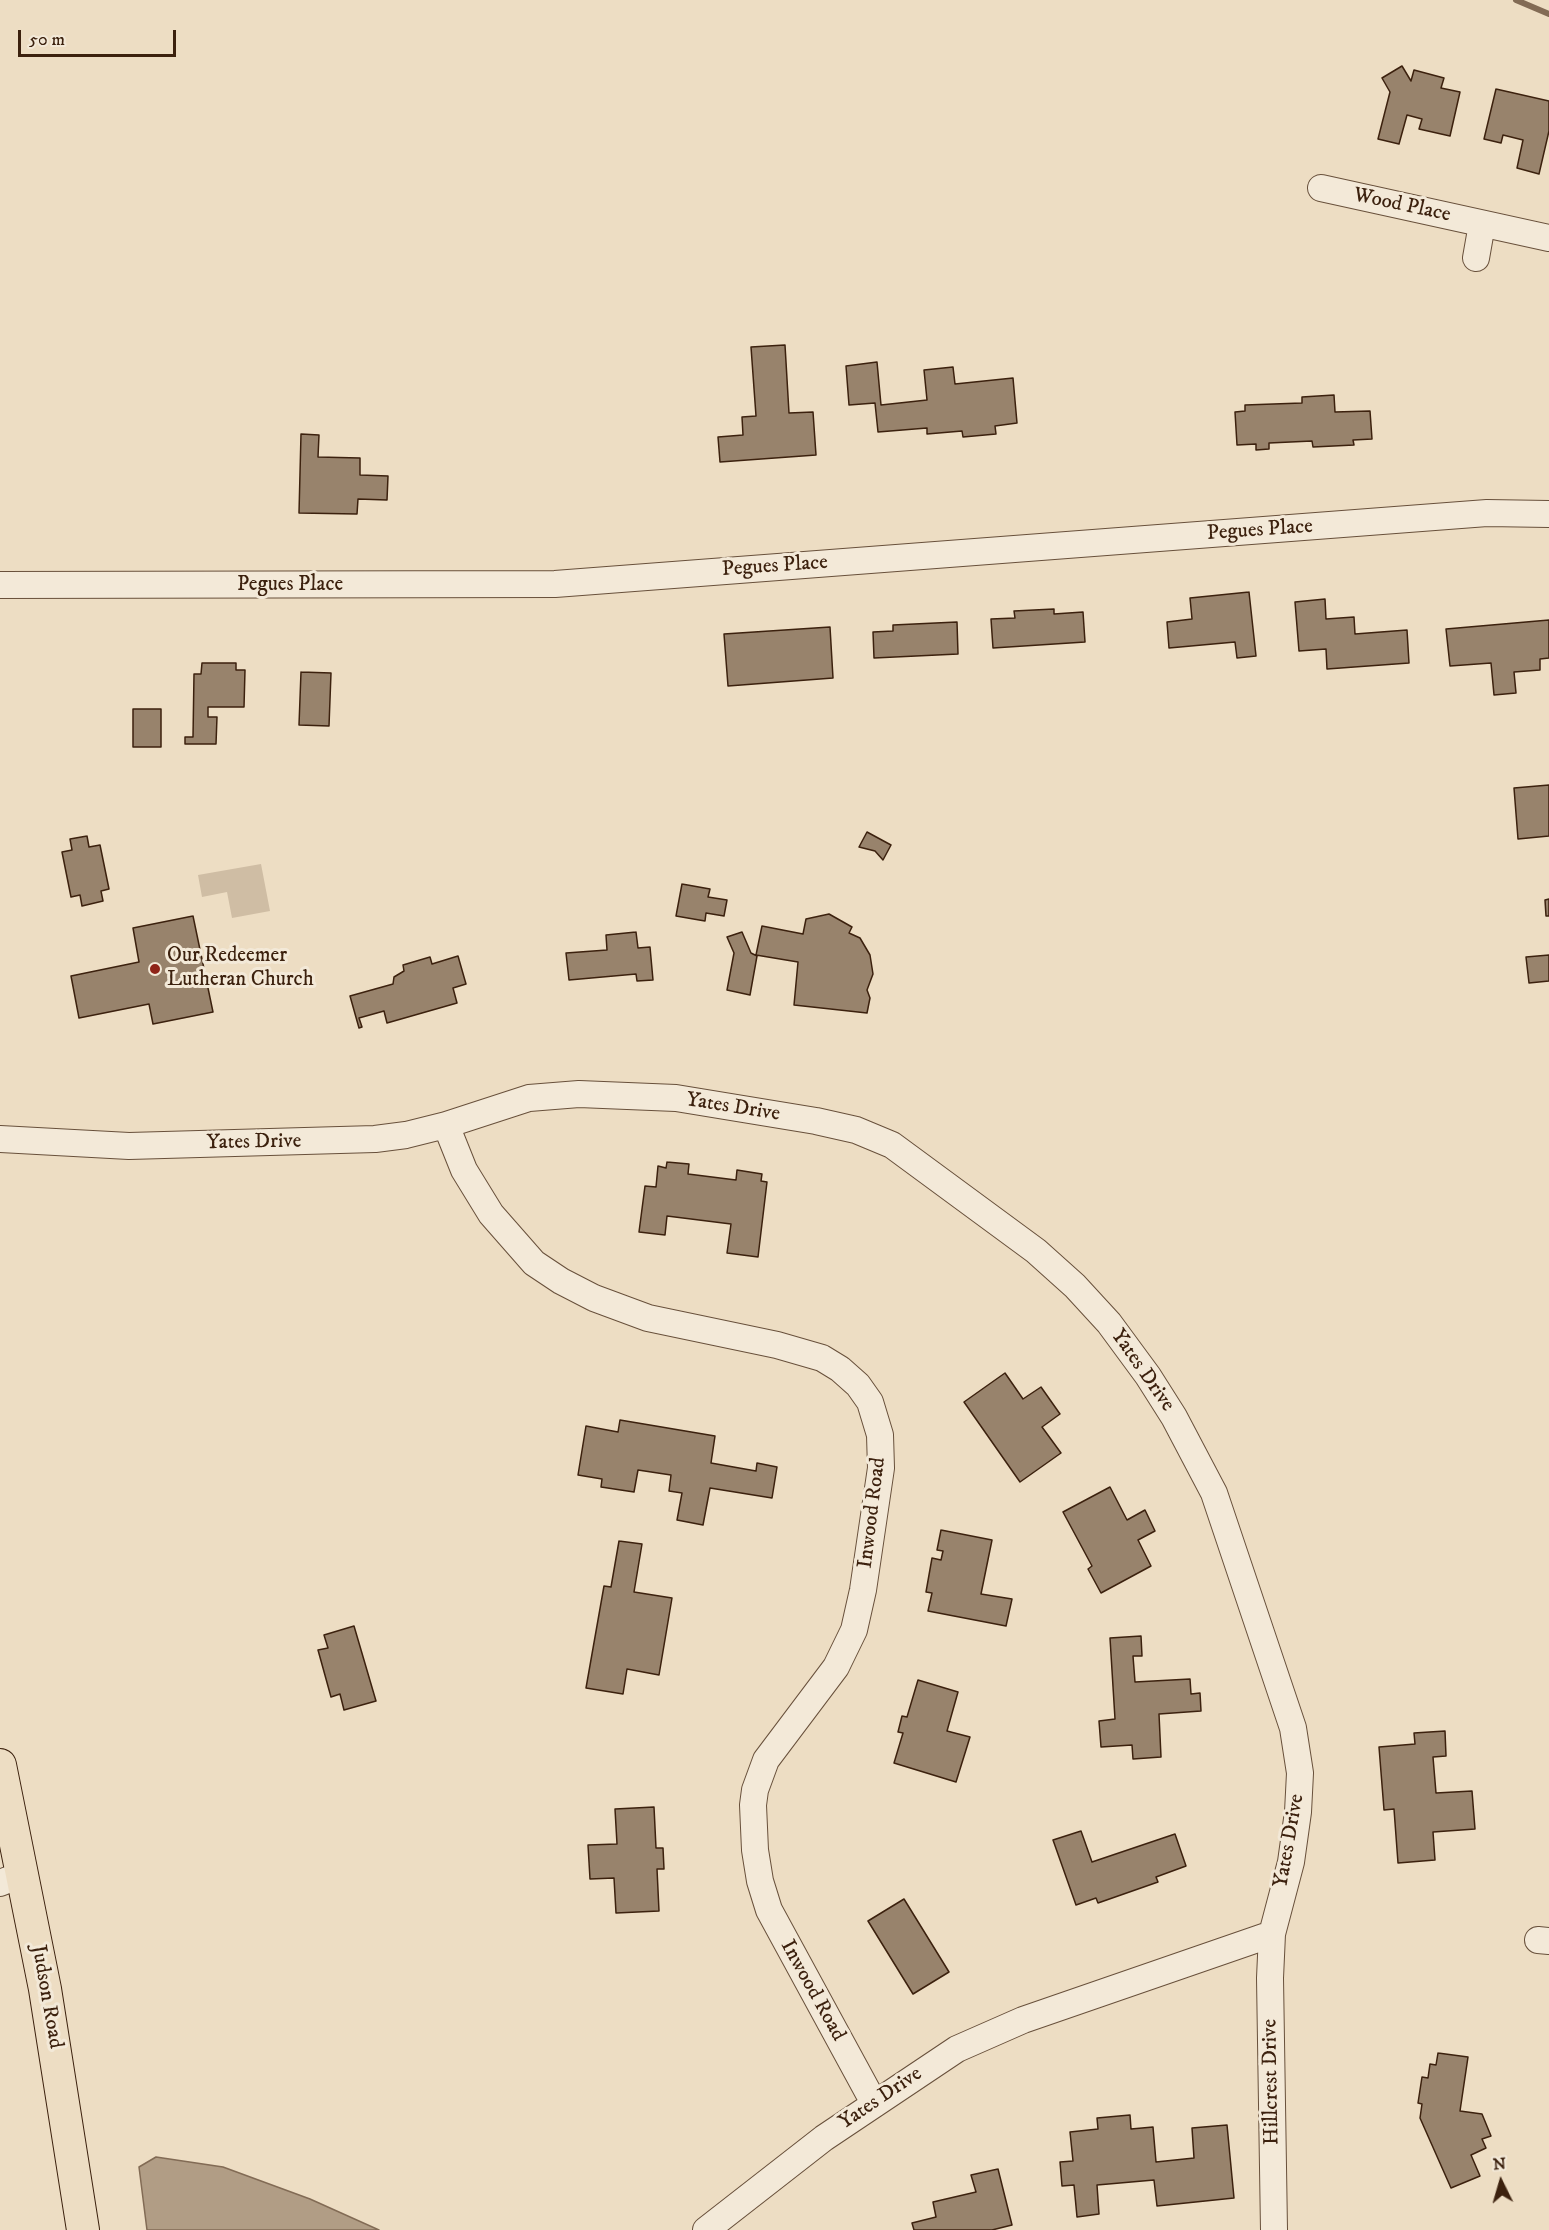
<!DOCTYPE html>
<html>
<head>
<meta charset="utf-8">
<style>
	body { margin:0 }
	#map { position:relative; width:1549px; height:2230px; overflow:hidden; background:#edddc3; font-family:"IM FELL DW Pica",serif }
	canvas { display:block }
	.north { position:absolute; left:1471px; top:2152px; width:60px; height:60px; -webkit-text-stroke:4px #f3e9d8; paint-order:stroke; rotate:355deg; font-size:16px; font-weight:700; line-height:24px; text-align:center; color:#3c210e }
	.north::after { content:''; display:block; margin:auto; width:21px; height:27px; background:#3c210e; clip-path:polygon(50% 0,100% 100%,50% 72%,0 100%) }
	.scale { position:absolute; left:18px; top:30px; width:158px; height:27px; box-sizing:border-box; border:3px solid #3c210e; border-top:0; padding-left:8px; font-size:18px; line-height:21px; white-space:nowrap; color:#3c210e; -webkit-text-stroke:4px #f3e9d8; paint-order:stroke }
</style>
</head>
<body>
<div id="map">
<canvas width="1549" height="2230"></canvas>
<div class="north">N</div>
<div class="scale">50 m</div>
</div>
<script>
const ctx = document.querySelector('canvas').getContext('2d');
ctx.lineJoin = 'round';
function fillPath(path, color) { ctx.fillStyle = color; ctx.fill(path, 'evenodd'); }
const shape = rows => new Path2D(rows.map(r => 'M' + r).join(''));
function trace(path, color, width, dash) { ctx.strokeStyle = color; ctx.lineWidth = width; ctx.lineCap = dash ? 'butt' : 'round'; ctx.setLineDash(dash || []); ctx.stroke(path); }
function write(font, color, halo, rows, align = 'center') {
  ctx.font = font + ' "IM FELL DW Pica",serif'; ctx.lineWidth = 6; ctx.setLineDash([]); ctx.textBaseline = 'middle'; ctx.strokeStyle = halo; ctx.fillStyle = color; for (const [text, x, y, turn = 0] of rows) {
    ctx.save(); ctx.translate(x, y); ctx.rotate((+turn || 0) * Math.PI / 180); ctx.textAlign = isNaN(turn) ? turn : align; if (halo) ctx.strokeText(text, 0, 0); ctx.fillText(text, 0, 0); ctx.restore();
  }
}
const green = shape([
	[261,864,270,911,232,918,227,892,202,897,198,875]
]);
const water = shape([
	[156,2157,223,2167,310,2199,379,2230,147,2230,139,2167,156,2157]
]);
const stream = shape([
	[1516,0,1549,14]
]);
const building = shape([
	[1402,66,1411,81,1414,70,1444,78,1441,88,1460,92,1450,136,1419,129,1422,119,1407,115,1399,144,1378,139,1390,92,1382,78,1402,66],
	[1496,89,1549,101,1549,131,1539,174,1517,168,1523,140,1503,135,1501,143,1484,139,1496,89],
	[785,345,789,413,813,412,816,455,720,462,718,437,743,435,742,417,756,416,751,347,785,345],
	[877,362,881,405,927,400,924,370,953,367,955,384,1013,378,1017,423,995,426,996,434,963,437,962,431,927,434,927,428,878,432,875,403,849,405,846,366,877,362],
	[1334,395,1335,412,1370,411,1372,439,1353,440,1354,445,1313,447,1312,441,1269,443,1269,449,1256,450,1256,444,1237,445,1235,412,1245,411,1245,405,1302,403,1302,397,1334,395],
	[301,434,319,435,318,457,360,458,360,475,388,476,387,500,358,499,357,514,299,513,301,434],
	[1249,592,1256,656,1237,658,1235,642,1169,648,1167,622,1192,619,1190,598,1249,592],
	[1325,599,1326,619,1354,617,1355,634,1407,630,1409,663,1327,669,1326,649,1299,651,1295,602,1325,599],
	[1054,609,1054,614,1083,612,1085,642,993,648,991,619,1015,618,1014,611,1054,609],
	[1549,620,1549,658,1540,659,1540,670,1514,672,1516,693,1494,695,1491,663,1450,666,1446,629,1549,620],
	[957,622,958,654,874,658,873,632,893,631,893,625,957,622],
	[830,627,833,678,728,686,724,634,830,627],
	[202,663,236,663,236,670,245,670,244,707,208,707,208,717,217,717,216,744,185,744,185,737,193,737,194,674,201,674,202,663],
	[301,672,331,673,329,726,299,725,301,672],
	[133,709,161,709,161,747,133,747,133,709],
	[1549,785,1549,836,1518,839,1514,788,1549,785],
	[867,832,891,845,883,860,875,851,859,847,867,832],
	[87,836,89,847,100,845,109,889,101,891,103,901,82,906,80,895,71,897,62,852,72,850,70,839,87,836],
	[682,884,710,889,708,897,727,900,724,916,706,913,705,921,676,916,682,884],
	[1549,899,1549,916,1546,916,1545,900,1549,899],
	[829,914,852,927,849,933,860,938,870,955,873,974,867,990,870,998,867,1013,794,1005,798,962,756,955,762,926,803,934,806,919,829,914],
	[193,916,213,1012,153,1024,149,1004,79,1018,71,976,139,962,133,928,193,916],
	[636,932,638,948,650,947,653,980,637,981,636,974,569,980,566,953,607,950,606,935,636,932],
	[742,932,751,953,757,956,750,995,727,990,734,953,727,937,742,932],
	[1549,955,1549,981,1529,983,1526,957,1549,955],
	[458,956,466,984,453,988,457,1003,387,1023,384,1011,359,1018,362,1027,359,1028,350,996,393,984,394,977,404,971,403,965,430,957,432,964,458,956],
	[667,1162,689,1164,688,1174,736,1180,737,1170,762,1174,761,1181,767,1182,758,1257,727,1253,731,1224,667,1216,665,1235,639,1232,645,1186,656,1187,658,1166,666,1168,667,1162],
	[1005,1373,1023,1399,1041,1387,1060,1414,1042,1427,1061,1453,1020,1482,964,1402,1005,1373],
	[620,1420,715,1436,711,1463,756,1471,757,1463,777,1467,772,1498,710,1488,703,1525,677,1520,682,1493,669,1491,671,1475,638,1470,634,1492,601,1487,602,1479,578,1475,586,1426,618,1432,620,1420],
	[1110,1487,1127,1520,1145,1510,1155,1531,1138,1540,1151,1566,1101,1593,1088,1569,1092,1566,1063,1512,1110,1487],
	[941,1530,992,1540,981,1594,1012,1599,1006,1626,928,1611,932,1593,926,1592,932,1558,941,1560,943,1551,937,1550,941,1530],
	[619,1541,642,1544,634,1592,672,1598,659,1675,627,1669,623,1694,586,1688,604,1586,611,1587,619,1541],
	[354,1626,376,1701,344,1710,340,1694,331,1697,318,1650,328,1648,324,1635,354,1626],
	[1141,1636,1142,1656,1133,1656,1135,1682,1190,1679,1191,1694,1200,1693,1201,1711,1159,1714,1161,1757,1133,1759,1132,1745,1101,1747,1099,1721,1115,1719,1110,1638,1141,1636],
	[918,1680,958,1692,947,1731,970,1737,956,1782,894,1763,903,1733,898,1732,902,1716,907,1717,918,1680],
	[1445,1731,1446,1756,1433,1757,1436,1793,1472,1791,1475,1829,1433,1832,1435,1860,1398,1863,1394,1809,1384,1810,1379,1747,1415,1744,1414,1733,1445,1731],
	[654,1807,656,1848,663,1848,664,1869,657,1869,659,1911,616,1913,614,1878,590,1879,588,1845,617,1844,615,1809,654,1807],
	[1081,1831,1092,1862,1175,1834,1186,1866,1156,1877,1158,1882,1098,1903,1096,1898,1076,1905,1053,1840,1081,1831],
	[904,1899,949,1972,913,1994,868,1921,904,1899],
	[1438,2053,1468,2057,1460,2111,1482,2114,1491,2136,1482,2139,1486,2148,1471,2155,1480,2176,1451,2188,1420,2118,1422,2104,1418,2103,1422,2077,1428,2078,1430,2064,1436,2065,1438,2053],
	[1130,2115,1131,2129,1153,2127,1156,2162,1194,2158,1192,2128,1227,2125,1234,2198,1157,2206,1154,2180,1097,2185,1099,2214,1077,2217,1074,2185,1062,2186,1060,2162,1073,2161,1070,2132,1098,2129,1097,2118,1130,2115],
	[998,2169,1012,2225,992,2230,914,2230,912,2223,936,2217,933,2202,976,2192,971,2175,998,2169]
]);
const minor = shape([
	[1321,188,1549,238],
	[1476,258,1482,224],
	[0,585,555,584,1487,513,1549,514],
	[446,1125,464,1170,491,1214,534,1263,561,1281,594,1298,648,1318,777,1345,822,1358,840,1369,858,1385,870,1402,880,1435,881,1468,863,1590,854,1630,836,1667,766,1760,755,1790,753,1805,755,1850,760,1881,769,1910,874,2103],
	[0,1139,129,1146,375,1139,406,1135,446,1125,529,1098,579,1094,676,1098,816,1121,856,1130,892,1145,1036,1251,1075,1286,1109,1323,1148,1376,1174,1417,1214,1493,1293,1728,1300,1773,1298,1812,1291,1862,1272,1934,1023,2020,957,2049,824,2138,706,2230],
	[0,1883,23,1874],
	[1272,1934,1270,1978,1274,2230],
	[1538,1940,1549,1941]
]);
const major = shape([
	[0,1765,45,1989,83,2230]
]);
const markers = [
	[155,969,6,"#8f2418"]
];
const streetNames = [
	["Wood Place",1402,206,12],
	["Pegues Place",1260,531,-4],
	["Pegues Place",775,567,-4],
	["Pegues Place",290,586],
	["Yates Drive",733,1108,9],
	["Yates Drive",254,1143,-1],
	["Yates Drive",1142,1371,55],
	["Inwood Road",873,1513,-83],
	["Yates Drive",1290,1841,-80],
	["Inwood Road",812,1991,61],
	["Judson Road",46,1997,80],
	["Hillcrest Drive",1272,2082,-91],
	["Yates Drive",881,2099,-34]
];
const poiNames = [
	["Our Redeemer",167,957],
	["Lutheran Church",167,981]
];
fillPath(green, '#cfbda4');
fillPath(water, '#b19d85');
trace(water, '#826b55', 1.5);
trace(stream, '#826b55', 6);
fillPath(building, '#98836c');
trace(building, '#3c210e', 1.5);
trace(minor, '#68503b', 28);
trace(major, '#3c210e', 34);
trace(minor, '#f3e9d8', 26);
trace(major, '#edddc3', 32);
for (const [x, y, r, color] of markers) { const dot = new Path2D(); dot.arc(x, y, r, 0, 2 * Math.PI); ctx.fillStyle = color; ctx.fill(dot); trace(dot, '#f3e9d8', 2); }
write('21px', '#3c210e', '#f3e9d8', streetNames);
write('21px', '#3c210e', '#f3e9d8', poiNames, 'left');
</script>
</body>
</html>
